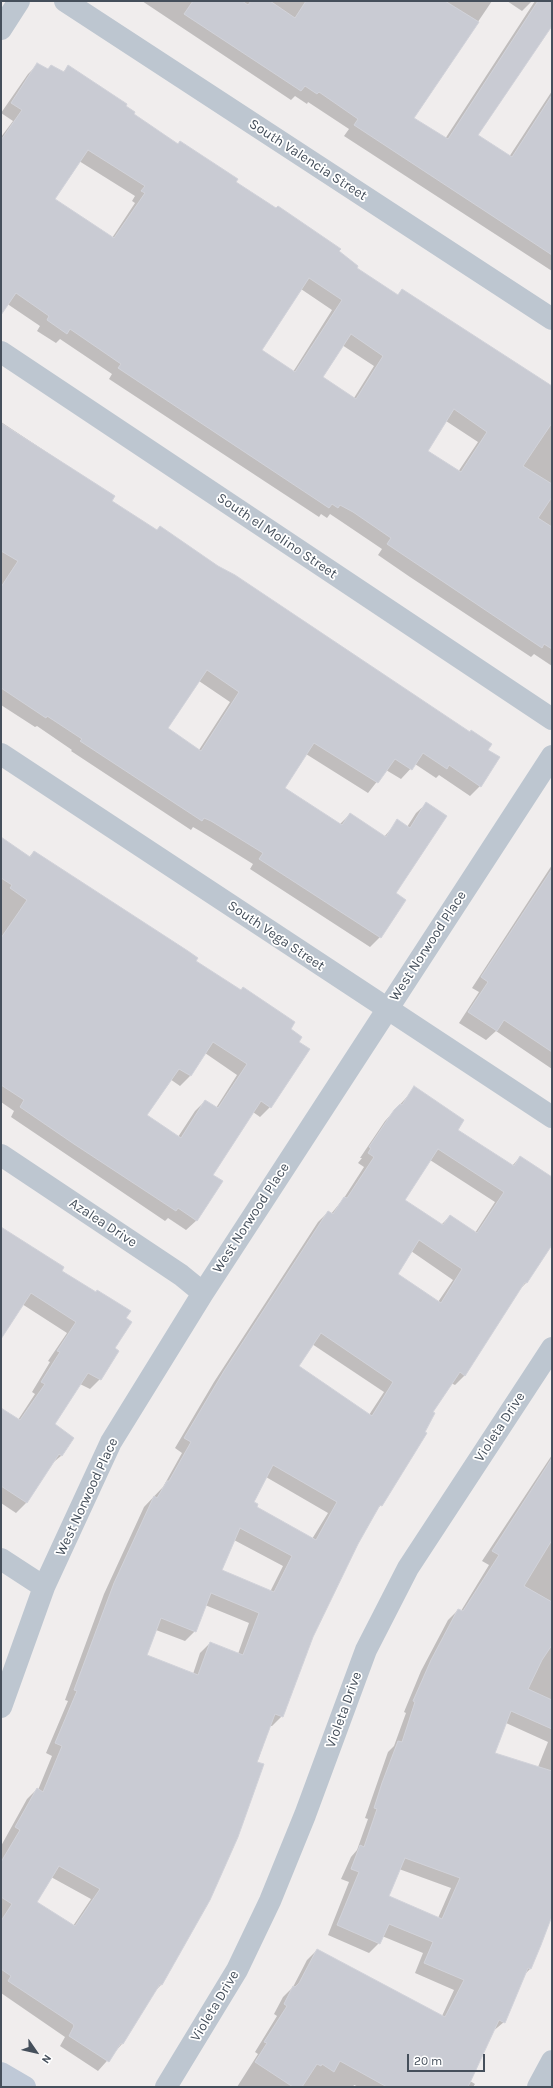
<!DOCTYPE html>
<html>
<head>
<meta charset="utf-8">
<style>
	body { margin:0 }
	#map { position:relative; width:553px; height:2088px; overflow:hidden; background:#f0eded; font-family:Karla,sans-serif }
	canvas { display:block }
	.frame { position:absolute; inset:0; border:2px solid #454f5b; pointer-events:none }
	.north { position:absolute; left:16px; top:2032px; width:40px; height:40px; -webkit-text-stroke:3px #fff; paint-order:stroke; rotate:124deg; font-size:11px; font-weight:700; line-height:16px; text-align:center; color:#454f5b }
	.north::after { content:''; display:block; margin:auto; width:14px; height:18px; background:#454f5b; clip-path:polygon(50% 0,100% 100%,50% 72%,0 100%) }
	.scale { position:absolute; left:407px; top:2054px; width:78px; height:18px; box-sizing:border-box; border:2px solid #454f5b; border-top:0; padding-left:5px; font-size:12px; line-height:14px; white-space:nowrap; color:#454f5b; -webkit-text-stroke:3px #fff; paint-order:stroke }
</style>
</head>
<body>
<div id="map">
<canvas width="553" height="2088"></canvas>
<div class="frame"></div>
<div class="north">N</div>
<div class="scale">20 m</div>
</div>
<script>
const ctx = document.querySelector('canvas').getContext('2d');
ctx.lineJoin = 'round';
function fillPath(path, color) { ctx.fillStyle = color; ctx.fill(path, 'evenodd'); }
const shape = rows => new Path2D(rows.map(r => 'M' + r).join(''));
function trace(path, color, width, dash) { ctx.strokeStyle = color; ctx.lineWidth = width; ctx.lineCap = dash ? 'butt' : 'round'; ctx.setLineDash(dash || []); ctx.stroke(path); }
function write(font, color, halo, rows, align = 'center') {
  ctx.font = font + ' Karla,sans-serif'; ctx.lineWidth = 3.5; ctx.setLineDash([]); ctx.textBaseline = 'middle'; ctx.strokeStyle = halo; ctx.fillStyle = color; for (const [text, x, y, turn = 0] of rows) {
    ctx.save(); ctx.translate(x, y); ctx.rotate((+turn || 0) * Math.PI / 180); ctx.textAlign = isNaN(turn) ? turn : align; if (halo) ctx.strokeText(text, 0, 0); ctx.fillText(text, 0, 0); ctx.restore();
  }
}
const shadow = shape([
	[142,1,492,1,413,118,445,139,535,1,552,1,552,25,477,136,509,157,552,91,552,271,344,136,349,129,308,102,307,104,295,96,291,100],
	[507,1,532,1,522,11],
	[38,64,47,70,62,73,68,67,125,106,132,115,338,251,356,269,397,296,402,290,552,388,552,666,534,654,531,657,410,577,378,555,382,549,342,522,330,514,327,518,321,514,319,517,109,379,112,374,60,339,56,343,37,331,40,326,6,303,1,308,1,137,13,121,1,113,28,74],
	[79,161,135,196,132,201,135,203,112,238,53,200],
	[301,289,332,310,293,372,261,350],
	[342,345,374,366,354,398,321,377],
	[446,421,478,442,458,472,427,451],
	[1,422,113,496,110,502,156,531,160,527,487,750,480,786,470,796,439,775,436,778,415,764,401,779,386,770,368,793,306,754,283,788,339,825,350,814,384,837,398,821,407,827,416,813,427,803,380,937,370,947,250,869,253,864,200,831,193,827,191,830,71,751,72,750,37,726,35,727,1,705],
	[199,681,230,702,199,750,167,729],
	[1,838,29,857,34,852,195,961,289,1029,270,1107,260,1117,253,1112,212,1175,197,1220,186,1230,168,1218,165,1221,11,1117,14,1111,1,1102],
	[205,1053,237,1075,216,1108,205,1101,195,1111,178,1137,145,1115,170,1079,180,1086,190,1076],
	[552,865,552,1069,496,1031,486,1040,459,1023,479,992,472,988],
	[415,1088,456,1130,512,1166,520,1157,552,1178,552,1243,526,1283,519,1290,465,1375,455,1385,451,1383,431,1413,424,1432,426,1434,381,1505,375,1511,357,1544,312,1637,282,1716,272,1726,270,1726,209,1899,161,1985,155,1991,122,2044,98,2071,60,2046,65,2037,1,1993,1,1846,27,1799,37,1789,38,1790,52,1756,46,1753,68,1701,65,1700,104,1594,144,1507,163,1487,182,1453,175,1448,214,1382,318,1222,328,1212,331,1214,344,1198,364,1167,358,1163,362,1158,360,1158,385,1121],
	[430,1160,495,1202,475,1233,450,1216,441,1225,404,1200],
	[411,1251,453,1280,438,1302,396,1274],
	[312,1344,384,1392,369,1415,298,1366],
	[266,1477,328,1513,312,1539,256,1507,252,1503],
	[234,1540,283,1566,270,1592,221,1570],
	[205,1605,249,1623,238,1654,210,1643,200,1653,193,1674,146,1656,156,1630,185,1641,195,1631],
	[51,1877,91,1899,73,1926,36,1903],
	[1,1231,61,1271,125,1319,100,1379,90,1389,80,1384,53,1425,73,1438,61,1456,50,1465,26,1503,16,1513,1,1503,1,1409,18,1420,35,1394,32,1392,50,1362,48,1361,67,1333,22,1304,1,1336],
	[552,1455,552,1914,530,1969,524,1975,504,2022,492,2032,475,2067,477,2068,470,2081,475,2084,473,2087,359,2087,354,2085,353,2087,237,2087,258,2054,255,2052,277,2016,274,2014,283,1997,293,1987,307,1960,317,1950,442,2016,454,1990,415,1973,423,1953,382,1936,379,1943,369,1953,328,1935,349,1882,341,1879,351,1857,357,1850,368,1819,365,1818,388,1752,394,1746,406,1713,404,1712,421,1671,448,1620,458,1610,461,1611,489,1565,482,1561],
	[506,1723,548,1742,538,1767,494,1754],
	[399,1869,451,1888,438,1918,388,1897]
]);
const building = shape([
	[193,1,242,1,248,5,251,1,270,1,295,18,306,1,445,1,479,22,414,118,448,139,538,1,552,1,552,26,478,135,512,157,552,95,552,255,354,125,358,119,319,92,317,94,305,86,301,91,184,14,193,1],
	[37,63,48,69,51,65,64,72,68,65,127,104,126,106,135,112,134,114,178,144,180,141,238,179,236,182,276,208,278,206,341,249,339,251,358,266,357,268,398,295,402,289,552,386,552,423,523,466,552,484,552,497,538,518,552,527,552,649,544,644,542,648,387,544,391,538,353,512,340,505,338,508,332,504,329,508,118,368,121,364,70,329,67,334,47,320,49,316,16,293,1,315,1,140,22,110,11,103,37,63],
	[88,150,145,186,141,191,145,193,114,238,55,199,88,150],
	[309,278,342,300,295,372,262,350,309,278],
	[351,334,383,356,356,399,323,377,351,334],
	[454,409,487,432,461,472,428,451,454,409],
	[1,423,115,496,112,501,157,530,160,526,218,566,235,575,470,732,471,730,492,744,488,750,500,757,481,787,449,765,447,769,423,753,412,770,395,759,378,783,314,743,285,788,342,825,350,813,386,837,397,819,410,828,426,802,447,816,396,893,406,900,381,938,259,859,263,853,211,821,204,818,202,821,80,741,82,739,47,716,46,718,1,688,1,587,18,561,1,551,1,423],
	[207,670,239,692,201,751,168,728,207,670],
	[1,837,30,857,34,851,188,951,198,958,196,961,241,990,243,987,295,1022,291,1029,302,1037,299,1042,310,1049,271,1108,261,1101,213,1175,223,1181,197,1221,178,1208,176,1211,74,1144,20,1107,24,1100,1,1085,1,938,27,900,10,888,12,885,1,878,1,837],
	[213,1042,247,1064,218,1108,205,1100,181,1138,147,1115,179,1069,191,1076,213,1042],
	[552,869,552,1052,504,1020,497,1031,468,1012,488,982,481,977,552,869],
	[414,1086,464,1120,458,1130,514,1166,520,1156,552,1177,552,1245,527,1283,525,1282,465,1376,460,1372,433,1412,435,1413,425,1432,427,1433,382,1506,380,1505,358,1544,313,1637,283,1717,275,1714,257,1762,264,1764,238,1837,210,1900,162,1985,160,1984,123,2044,121,2043,109,2062,69,2036,74,2026,73,2024,8,1981,11,1976,1,1969,1,1921,12,1904,1,1897,1,1862,20,1830,15,1827,37,1788,43,1792,62,1746,55,1743,77,1691,74,1690,114,1583,154,1496,157,1498,167,1481,169,1481,191,1442,184,1438,224,1371,328,1211,333,1214,344,1197,347,1198,374,1157,368,1153,371,1148,369,1147,394,1110,400,1104,402,1105,414,1086],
	[438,1149,504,1192,477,1233,450,1215,443,1225,405,1200,438,1149],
	[419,1240,462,1269,441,1303,398,1274,419,1240],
	[321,1333,393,1382,372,1416,299,1366,321,1333],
	[273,1465,337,1502,316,1540,257,1507,258,1504,254,1502,273,1465],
	[240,1528,292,1556,274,1592,222,1570,240,1528],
	[211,1593,259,1613,243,1655,210,1642,198,1675,147,1655,161,1618,196,1632,211,1593],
	[59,1866,100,1889,75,1926,37,1902,59,1866],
	[1,1227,64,1267,62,1271,96,1292,97,1290,131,1311,126,1318,132,1322,115,1348,119,1351,101,1380,88,1373,55,1424,74,1438,62,1456,59,1454,27,1503,1,1486,1,1408,20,1420,45,1384,41,1382,60,1352,57,1351,76,1322,31,1293,1,1339,1,1227],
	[552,1458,552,1540,524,1586,552,1602,552,1645,542,1660,528,1689,552,1700,552,1729,511,1711,495,1753,552,1771,552,1916,541,1945,531,1969,528,1968,505,2023,499,2020,468,2087,387,2087,340,2061,334,2072,322,2064,321,2066,317,2064,302,2087,293,2087,255,2062,267,2043,264,2042,287,2006,284,2004,293,1986,295,1987,299,1983,317,1949,445,2017,464,1980,424,1963,433,1942,389,1924,380,1944,337,1925,359,1872,351,1869,360,1845,364,1847,377,1809,374,1808,382,1783,398,1741,402,1742,415,1702,413,1701,431,1660,458,1609,463,1611,499,1555,492,1551,552,1458],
	[405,1858,460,1878,442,1919,389,1896,405,1858]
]);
const minor = shape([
	[65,1,552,319],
	[1,29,19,1],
	[1,352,552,719],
	[1,754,552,1117],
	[1,1155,181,1275,203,1293],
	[1,1559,44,1587],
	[1,1707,44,1587,111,1442,203,1293,552,756],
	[166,2087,237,1970,270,1901,305,1815,366,1650,408,1568,552,1348],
	[538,2087,552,2061]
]);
const secondary = shape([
	[1,2073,25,2087]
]);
const streetNames = [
	["South Valencia Street",308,160,33],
	["South el Molino Street",277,536,34],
	["South Vega Street",276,936,34],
	["West Norwood Place",428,946,-57],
	["West Norwood Place",251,1218,-57],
	["Azalea Drive",103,1223,33],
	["Violeta Drive",500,1427,-57],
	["West Norwood Place",87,1497,-65],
	["Violeta Drive",344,1710,-70],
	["Violeta Drive",215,2006,-59]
];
fillPath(shadow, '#0003');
fillPath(building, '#c9cbd3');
trace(building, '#d1d2d9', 1);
trace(minor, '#bdc6d0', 22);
trace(secondary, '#bfc9d7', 22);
write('14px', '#454f5b', '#fff', streetNames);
</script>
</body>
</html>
